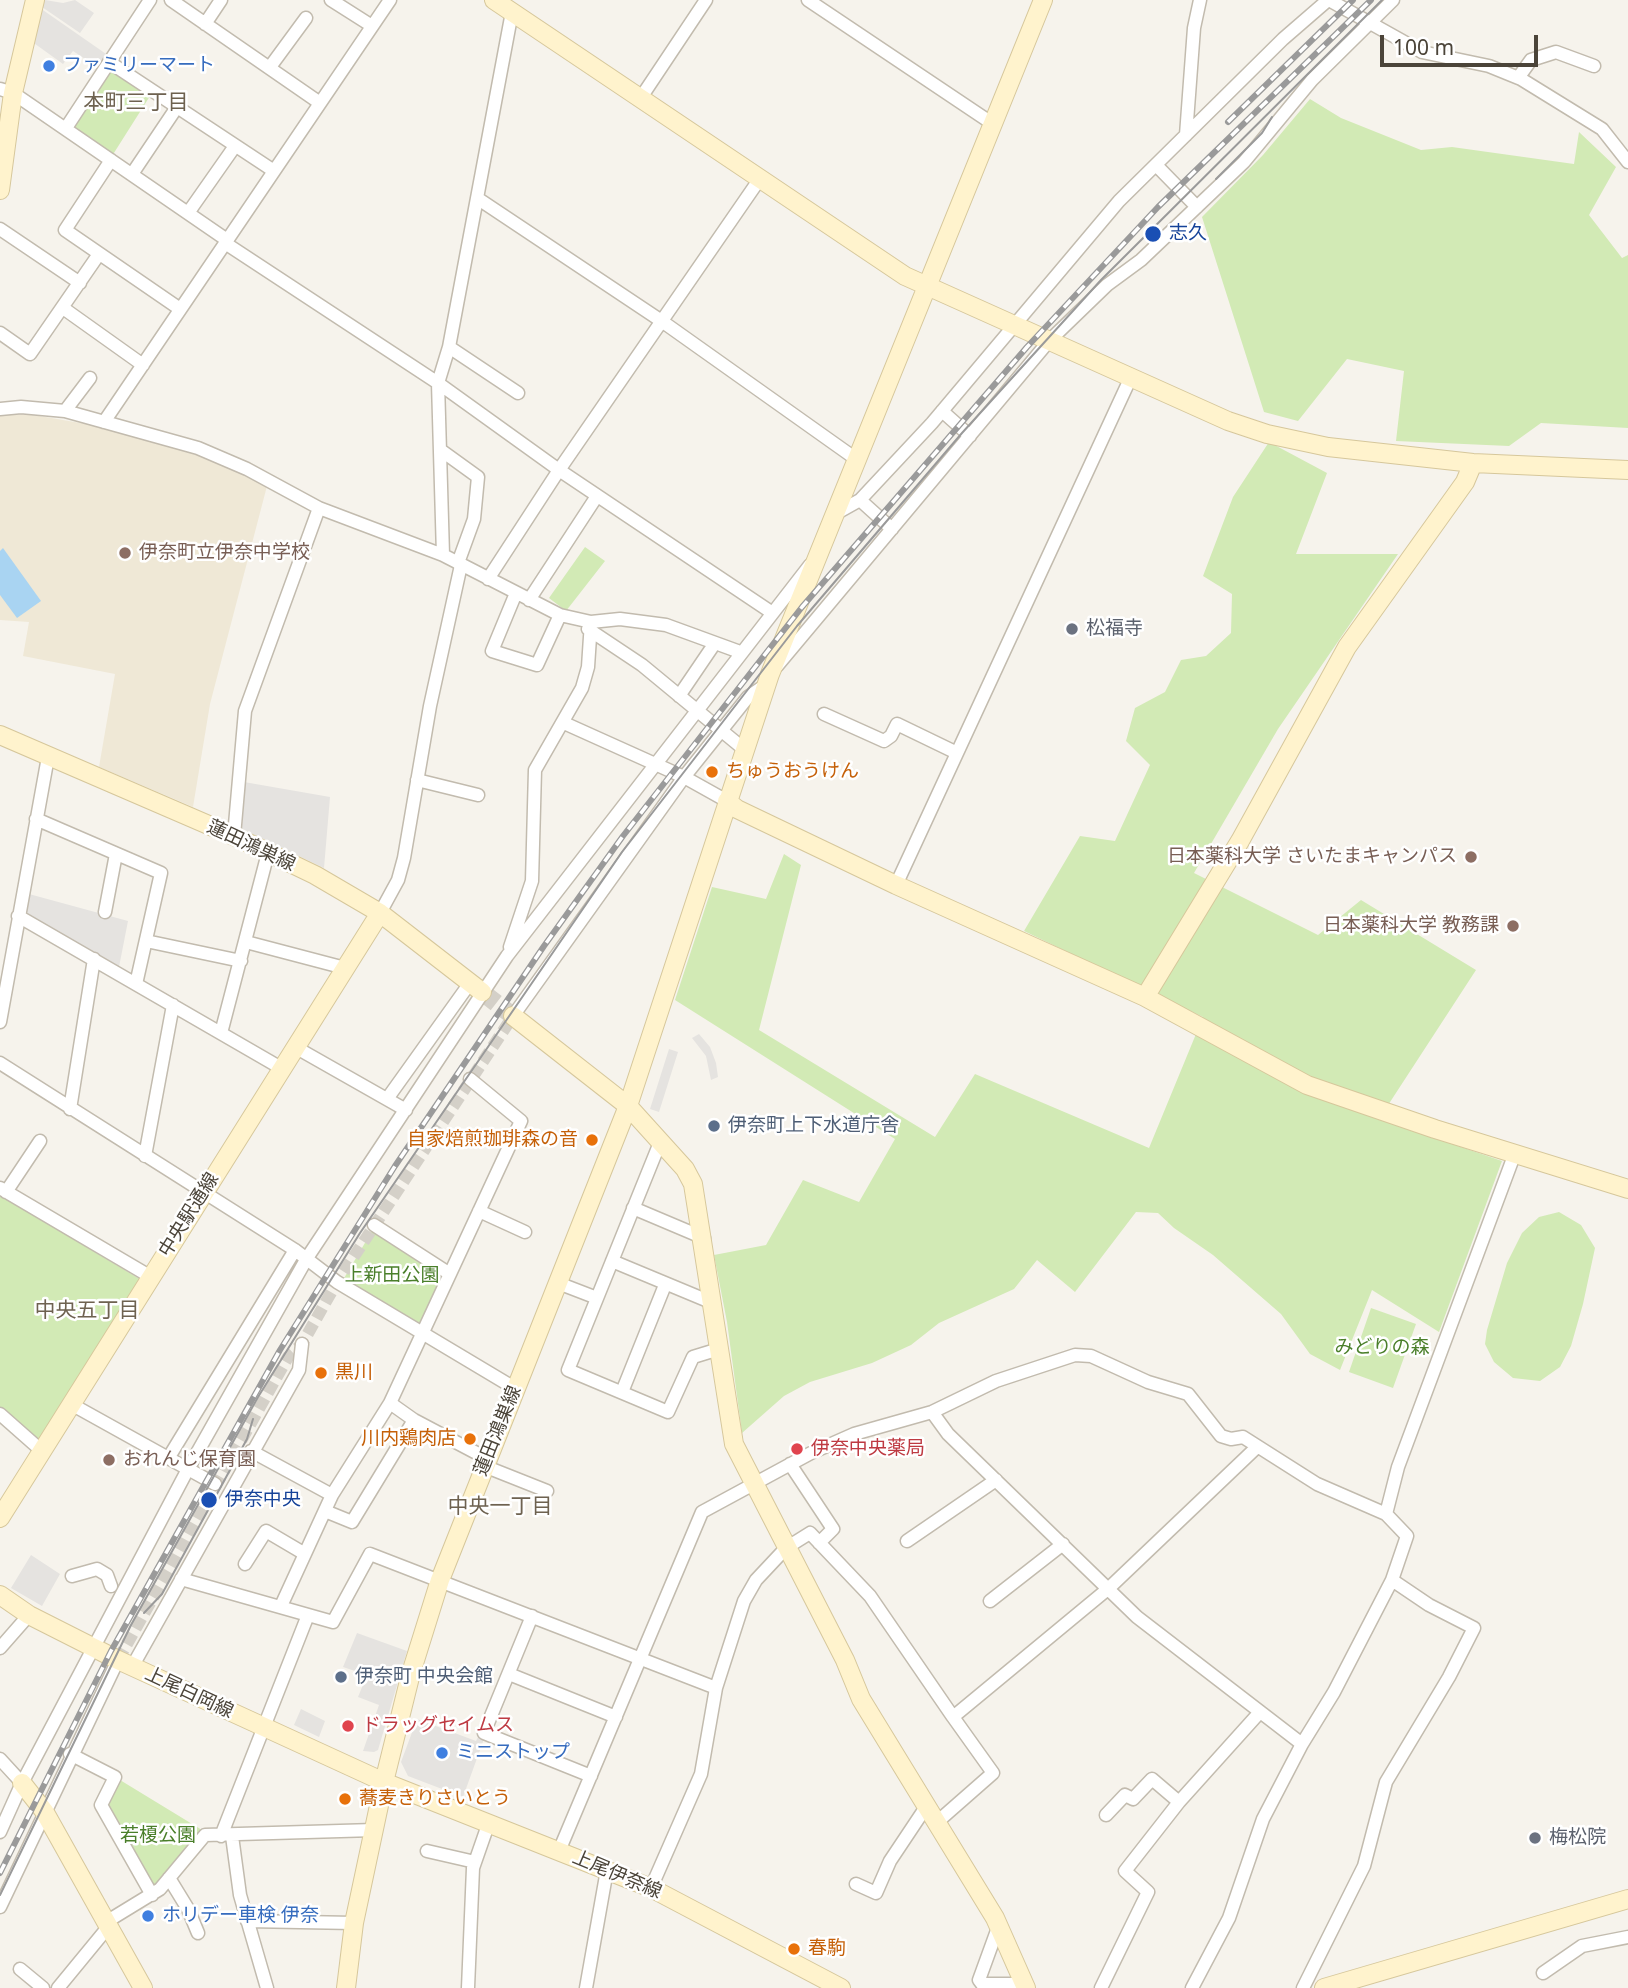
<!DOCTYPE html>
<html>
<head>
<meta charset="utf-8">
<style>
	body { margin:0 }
	#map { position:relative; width:1628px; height:1988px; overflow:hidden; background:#f6f3ec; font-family:"Noto Sans",sans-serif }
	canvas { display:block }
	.scale { position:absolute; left:1380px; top:35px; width:158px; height:32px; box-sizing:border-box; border:4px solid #4b4439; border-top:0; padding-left:9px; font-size:21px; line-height:24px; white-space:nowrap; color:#4b4439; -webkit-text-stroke:5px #fff; paint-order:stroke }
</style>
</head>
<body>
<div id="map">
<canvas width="1628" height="1988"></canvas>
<div class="scale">100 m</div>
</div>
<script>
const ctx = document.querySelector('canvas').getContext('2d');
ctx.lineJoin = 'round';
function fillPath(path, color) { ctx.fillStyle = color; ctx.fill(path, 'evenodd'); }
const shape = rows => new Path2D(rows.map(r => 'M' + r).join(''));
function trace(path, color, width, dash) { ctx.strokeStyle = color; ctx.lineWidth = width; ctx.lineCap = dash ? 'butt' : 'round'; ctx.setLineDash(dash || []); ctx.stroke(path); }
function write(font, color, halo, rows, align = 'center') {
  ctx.font = font + ' "Noto Sans","Noto Sans JP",sans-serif'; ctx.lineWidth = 5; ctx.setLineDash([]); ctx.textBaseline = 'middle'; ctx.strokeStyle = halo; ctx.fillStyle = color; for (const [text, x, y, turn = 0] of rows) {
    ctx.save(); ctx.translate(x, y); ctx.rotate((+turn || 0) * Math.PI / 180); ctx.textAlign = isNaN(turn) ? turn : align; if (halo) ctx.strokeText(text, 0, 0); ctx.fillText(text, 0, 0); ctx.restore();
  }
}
const education = shape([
	[28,414,127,431,200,454,267,486,210,704,193,807,99,767,115,674,23,656,29,622,0,620,0,415]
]);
const green = shape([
	[116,70,150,96,112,156,76,132,74,123,109,72],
	[1310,99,1341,118,1421,150,1452,147,1574,164,1579,132,1616,167,1589,215,1622,258,1628,255,1628,428,1541,423,1509,446,1396,441,1404,371,1347,359,1298,421,1264,412,1202,217,1263,155],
	[1269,442,1327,473,1296,554,1398,554,1278,729,1194,873,1318,935,1361,900,1476,970,1379,1119,1502,1161,1439,1332,1372,1290,1340,1370,1310,1354,1281,1314,1213,1255,1174,1228,1158,1213,1136,1212,1075,1292,1037,1260,1014,1289,939,1323,911,1345,872,1363,810,1382,784,1396,742,1433,727,1322,714,1255,766,1245,803,1180,859,1202,895,1139,675,1000,712,887,766,899,784,854,801,865,759,1030,935,1137,975,1074,1149,1148,1203,1017,1024,931,1080,836,1115,841,1150,765,1126,741,1135,708,1165,692,1181,660,1206,656,1231,633,1232,594,1203,576,1233,497],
	[585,547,605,561,566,611,549,598],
	[0,1195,143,1281,38,1440,0,1408],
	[1559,1212,1581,1225,1595,1248,1583,1304,1571,1346,1560,1367,1540,1381,1513,1378,1494,1362,1485,1344,1487,1330,1507,1263,1522,1233,1539,1217],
	[372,1231,445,1275,420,1325,343,1280],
	[1371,1308,1416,1324,1393,1388,1349,1372],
	[120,1780,202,1830,155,1885,150,1884,106,1806]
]);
const parking = shape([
	[45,0,63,3,75,0,94,13,80,33,42,7],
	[40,8,109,56,100,69,73,51,63,64,31,41],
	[244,782,330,797,324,868,242,829],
	[29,894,128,921,119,967,29,916,26,912],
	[699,1034,710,1047,716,1063,718,1077,711,1080,706,1056,692,1038],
	[669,1049,678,1052,659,1112,650,1109],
	[31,1555,60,1574,42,1606,11,1588],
	[357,1633,407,1651,378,1750,374,1752,363,1751,379,1705,358,1697,367,1675,343,1667],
	[301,1709,325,1721,319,1737,294,1725],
	[417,1719,476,1741,478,1737,484,1739,463,1797,408,1776,401,1762]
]);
const water = shape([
	[3,548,41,601,17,618,0,595,0,551]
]);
const streetTunnel = shape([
	[118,1660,288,1357,302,1344,337,1282,513,1016]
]);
const secondaryTunnel = shape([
	[482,992,513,1016]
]);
const street = shape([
	[171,0,320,103],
	[331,0,372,26],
	[808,0,993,124],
	[1329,0,1422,52,1489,66,1521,79,1602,129,1628,162],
	[205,24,221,0],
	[109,62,274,171],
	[270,67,306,18],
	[1518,78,1531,60,1556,52,1594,66],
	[0,89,13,93,227,240],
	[640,99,706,0],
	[66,128,150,0],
	[1186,135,1194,28,1200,0],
	[111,160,65,230,180,309],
	[1156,165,1197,207],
	[132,174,177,107],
	[477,198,663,322,856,459],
	[188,213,235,146],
	[0,229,80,283],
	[225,243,438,383,559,470,771,612],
	[63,308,143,365],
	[0,333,30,354,99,254],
	[449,347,518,393],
	[0,409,21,407,65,411,198,448,247,469,319,508,443,555,560,615,591,622,620,619,666,625,740,652],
	[65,411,90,378],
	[942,411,970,436],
	[104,422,390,0],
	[442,451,478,477,474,519,458,563],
	[860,500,892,529],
	[835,514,860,500,932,423,1119,201,1283,39,1328,0],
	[443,555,438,383,449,347,512,12],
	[488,579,559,470,759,180],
	[516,593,492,651,537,665,560,615],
	[529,600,597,496],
	[588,629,642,665,745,750],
	[777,666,1049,341,1107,285,1141,260,1244,162,1312,80,1393,0],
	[679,696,715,643],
	[824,714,884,741,891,736,897,724,957,753],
	[564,723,684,777,727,801],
	[417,780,478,795],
	[36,819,161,873,136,984],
	[234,836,245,711,319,508],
	[896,885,1131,377],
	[105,912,116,854],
	[380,913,398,880,404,858,430,706,461,565],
	[18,916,281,1068],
	[146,941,241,961],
	[246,942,345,968],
	[510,947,532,881,535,770,582,688,588,667,591,622],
	[513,1016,684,777,748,697,767,684],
	[0,1022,48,757],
	[221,1033,268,853],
	[295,1047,406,1110],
	[0,1063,295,1250,337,1282,516,1389],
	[387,1099,470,983],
	[70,1109,94,959],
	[661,1140,568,1370,668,1412,693,1357,719,1349],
	[145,1156,173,1005],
	[0,1188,151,1277],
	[6,1192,40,1141],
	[633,1208,704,1238],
	[479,1211,525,1232],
	[374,1225,450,1274],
	[612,1261,713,1303],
	[558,1283,597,1298],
	[622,1392,665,1285],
	[390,1403,414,1420,486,1458],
	[71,1404,215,1484],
	[932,1412,948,1434,1137,1617,1302,1744],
	[0,1414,43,1452],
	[251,1451,332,1495],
	[169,1457,295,1250],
	[790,1464,833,1529,819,1543],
	[484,1466,547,1491],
	[325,1511,352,1522,414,1420],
	[1386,1514,1398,1467,1515,1153],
	[907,1541,996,1480],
	[245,1564,266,1531,305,1554],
	[72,1576,97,1569,107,1575,111,1586],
	[181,1579,333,1622,370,1554,716,1688],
	[990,1601,1063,1544],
	[281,1606,332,1495,390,1403,521,1121,470,1079],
	[532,1616,484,1733,591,1776],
	[0,1648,29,1615],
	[132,1667,299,1370,302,1344],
	[509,1674,616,1717],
	[70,1754,115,1777,101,1805,152,1895],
	[0,1759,22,1783],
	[1106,1815,1125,1795,1133,1799,1152,1779,1179,1802],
	[936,1823,993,1773,953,1717,1109,1588,1257,1447],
	[0,1832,22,1783,188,1469,307,1258,507,956,810,565],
	[221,1836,308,1615],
	[232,1836,240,1895,267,1988],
	[427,1851,475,1862],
	[559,1851,702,1512,811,1453,854,1434,932,1412,996,1381,1075,1355,1091,1356,1148,1382,1188,1394,1221,1436,1231,1439,1243,1437,1317,1484,1386,1514,1407,1536,1392,1580,1334,1692,1302,1744,1263,1819,1229,1918,1192,1988],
	[169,1878,188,1909,198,1933],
	[856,1884,876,1893,890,1861,926,1807],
	[651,1888,701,1774,716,1688,744,1601,756,1580,786,1548,810,1533,870,1596,953,1717],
	[0,1907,118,1660],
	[247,1921,354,1923],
	[106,1922,160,1889,205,1835,374,1830],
	[999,1925,979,1980,982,1984,1023,1984],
	[20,1969,43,1988],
	[1543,1973,1582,1946,1628,1937],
	[58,1988,109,1926],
	[468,1988,473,1868,488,1825],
	[586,1988,607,1870],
	[1101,1988,1148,1892,1125,1871,1179,1802,1260,1712],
	[1303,1988,1364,1866,1386,1782,1449,1677,1474,1628,1429,1605,1392,1580]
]);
const secondary = shape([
	[494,0,905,276,1228,421,1267,434,1328,447,1473,463,1628,470],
	[0,190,13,93,35,0],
	[0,735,234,836,315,875,380,913,482,992],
	[727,801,737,809,896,885,1145,997,1307,1085,1435,1129,1628,1189],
	[1145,997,1240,841,1347,647,1465,482,1473,463],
	[513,1016,628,1106,685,1169,693,1184,734,1444,845,1660,861,1699,995,1918,1026,1988],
	[0,1518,380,913],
	[0,1595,29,1615,118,1660,384,1782,651,1888,841,1988],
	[22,1783,44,1811,143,1988],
	[346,1988,354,1923,384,1782,411,1673,440,1580,628,1106,770,674,1043,0],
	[1324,1988,1628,1899]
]);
const tram = shape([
	[1216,179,1262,133,1272,117],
	[144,1613,162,1594,247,1439,253,1419],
	[0,1895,131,1625,258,1397,360,1233,622,852,797,626,962,433,1101,280,1382,0]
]);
const rail = shape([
	[1228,122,1353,0],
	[0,1873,111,1651,280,1350,395,1166,544,946,623,836,802,607,1027,347,1158,207,1371,0]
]);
const markers = [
	[49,66,7,"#3f7fe0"],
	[1153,234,9,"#1a4fb4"],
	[125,553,7,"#8d6e63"],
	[1072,629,7,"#6b7280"],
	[712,772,7,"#e8710a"],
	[1471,857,7,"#8d6e63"],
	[1513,926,7,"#8d6e63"],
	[714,1126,7,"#5c6f8a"],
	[592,1140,7,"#e8710a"],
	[321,1373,7,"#e8710a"],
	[470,1439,7,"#e8710a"],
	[797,1449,7,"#e0444e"],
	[109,1460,7,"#8d6e63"],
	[209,1500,9,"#1a4fb4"],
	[341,1677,7,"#5c6f8a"],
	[348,1726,7,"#e0444e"],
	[442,1753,7,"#3f7fe0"],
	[345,1799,7,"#e8710a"],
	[1535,1838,7,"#6b7280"],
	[148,1916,7,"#3f7fe0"],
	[794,1949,7,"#e8710a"]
];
const shopNames = [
	["ファミリーマート",63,66],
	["ミニストップ",456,1753],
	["ホリデー車検 伊奈",162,1916]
];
const transitNames = [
	["志久",1169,234],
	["伊奈中央",225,1500]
];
const educationNames = [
	["伊奈町立伊奈中学校",139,553],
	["日本薬科大学 さいたまキャンパス",1457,857,"right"],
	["日本薬科大学 教務課",1499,926,"right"],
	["おれんじ保育園",123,1460]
];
const worshipNames = [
	["松福寺",1086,629],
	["梅松院",1549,1838]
];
const foodNames = [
	["ちゅうおうけん",726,772],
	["自家焙煎珈琲森の音",578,1140,"right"],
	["黒川",335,1373],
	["川内鶏肉店",456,1439,"right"],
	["蕎麦きりさいとう",359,1799],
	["春駒",808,1949]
];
const streetNames = [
	["蓮田鴻巣線",251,846,25],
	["中央駅通線",189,1215,-58],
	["蓮田鴻巣線",498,1431,-68],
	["上尾白岡線",189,1693,25],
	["上尾伊奈線",617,1875,23]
];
const serviceNames = [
	["伊奈町上下水道庁舎",728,1126],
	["伊奈町 中央会館",355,1677]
];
const parkNames = [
	["上新田公園",392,1276],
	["みどりの森",1382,1348],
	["若榎公園",158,1836]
];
const healthNames = [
	["伊奈中央薬局",811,1449],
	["ドラッグセイムス",362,1726]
];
const neighbourhoodNames = [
	["本町三丁目",136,103],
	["中央五丁目",87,1311],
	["中央一丁目",500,1507]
];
fillPath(education, '#efe8d6');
fillPath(green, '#d2eab5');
fillPath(parking, '#e5e3e0');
fillPath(water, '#a9d4f2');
trace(streetTunnel, '#d4d0c8', 12, [12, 6]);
trace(secondaryTunnel, '#d4d0c8', 18, [18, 9]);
trace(street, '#c2bbae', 15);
trace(secondary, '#d6c79b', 20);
trace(street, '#fff', 12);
trace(secondary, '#fff3cd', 18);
trace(tram, '#9a9a9a', 2);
trace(rail, '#9a9a9a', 6);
trace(rail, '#fff', 3.5, [10]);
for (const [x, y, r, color] of markers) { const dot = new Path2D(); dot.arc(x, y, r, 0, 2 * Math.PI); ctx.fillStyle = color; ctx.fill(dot); trace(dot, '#fff', 2.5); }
write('19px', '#366cbe', '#fff', shopNames, 'left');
write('19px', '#164399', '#fff', transitNames, 'left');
write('19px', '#785e54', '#fff', educationNames, 'left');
write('19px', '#5b616d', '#fff', worshipNames, 'left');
write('19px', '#c56008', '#fff', foodNames, 'left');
write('19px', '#4b4439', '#fff', streetNames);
write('19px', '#4e5e75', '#fff', serviceNames, 'left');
write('19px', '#4a7f2a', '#fff', parkNames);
write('19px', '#be3a42', '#fff', healthNames, 'left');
write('21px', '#6e6250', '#fff', neighbourhoodNames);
</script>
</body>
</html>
